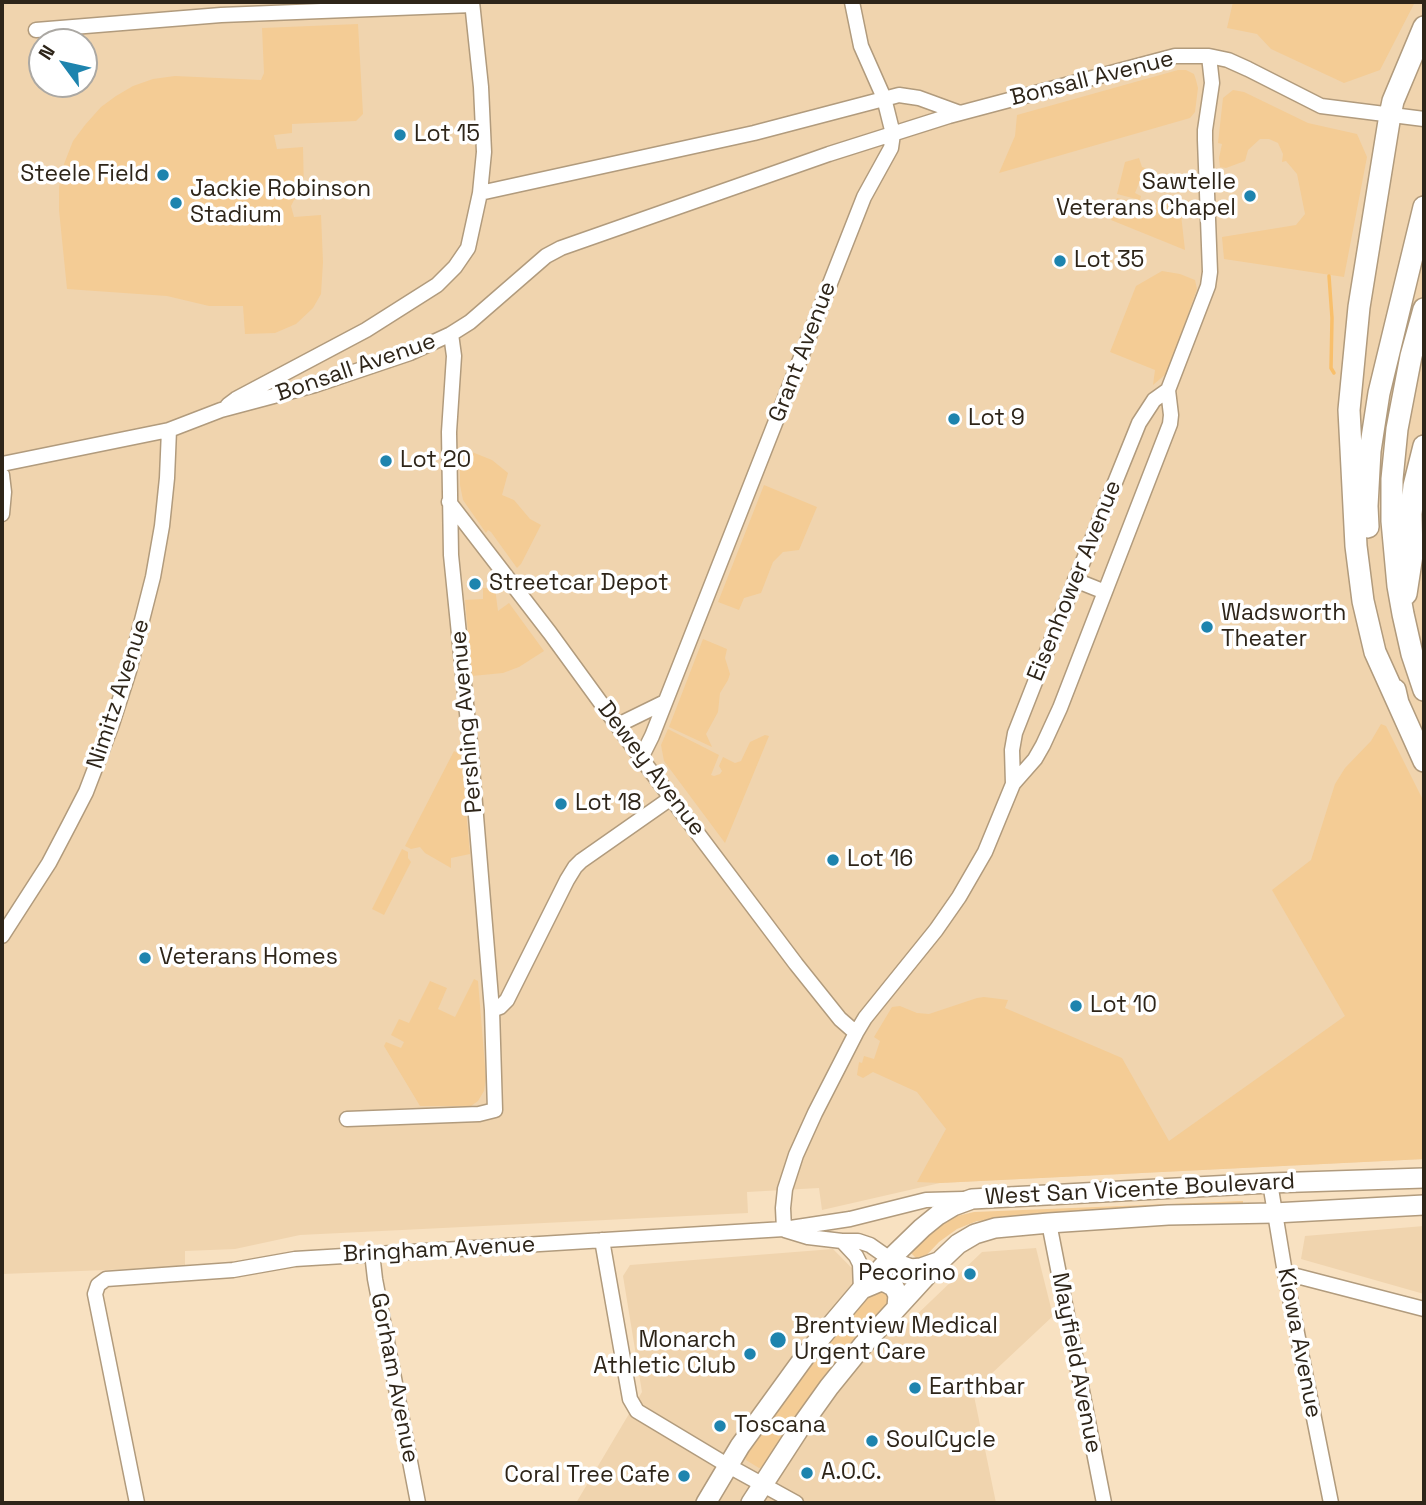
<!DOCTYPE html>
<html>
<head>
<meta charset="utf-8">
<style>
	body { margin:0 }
	#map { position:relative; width:1426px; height:1505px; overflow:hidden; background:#f8e1c1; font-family:"Space Grotesk",sans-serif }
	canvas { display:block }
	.frame { position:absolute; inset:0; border:4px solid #2e2519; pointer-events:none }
	.north { position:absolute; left:28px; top:28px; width:70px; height:70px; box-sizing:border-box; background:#fff; border:2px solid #aba8a3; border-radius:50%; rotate:303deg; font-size:19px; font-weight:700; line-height:28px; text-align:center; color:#2e2519 }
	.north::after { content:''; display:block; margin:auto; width:24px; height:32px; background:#1e84ae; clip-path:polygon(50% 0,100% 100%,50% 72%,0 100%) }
</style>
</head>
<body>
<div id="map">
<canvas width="1426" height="1505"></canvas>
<div class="frame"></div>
<div class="north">N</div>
</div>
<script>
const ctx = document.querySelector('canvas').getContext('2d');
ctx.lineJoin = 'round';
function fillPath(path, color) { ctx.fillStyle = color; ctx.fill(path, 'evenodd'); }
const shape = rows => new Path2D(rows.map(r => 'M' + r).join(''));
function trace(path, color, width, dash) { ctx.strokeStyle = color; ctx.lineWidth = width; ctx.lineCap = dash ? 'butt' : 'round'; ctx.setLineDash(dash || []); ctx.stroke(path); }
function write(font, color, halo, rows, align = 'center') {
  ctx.font = font + ' "Space Grotesk",sans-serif'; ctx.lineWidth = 7; ctx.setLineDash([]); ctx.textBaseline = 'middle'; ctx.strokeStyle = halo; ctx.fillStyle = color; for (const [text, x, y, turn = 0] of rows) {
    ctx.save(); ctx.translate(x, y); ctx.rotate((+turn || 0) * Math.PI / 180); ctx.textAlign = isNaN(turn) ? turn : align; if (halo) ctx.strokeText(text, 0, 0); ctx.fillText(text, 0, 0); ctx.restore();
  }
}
const built = shape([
	[2,2,1424,2,1424,1159,940,1183,822,1210,819,1188,747,1192,748,1213,300,1235,235,1249,185,1251,185,1267,2,1274],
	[42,42,84,42,84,84,42,84],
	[1424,1226,1424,1294,1301,1259,1305,1236],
	[1036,1248,1053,1316,973,1391,996,1503,576,1503,642,1392,623,1276,630,1265,833,1249,907,1324,982,1252]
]);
const green = shape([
	[1233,2,1415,2,1380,70,1344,83,1271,49,1257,34,1227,28],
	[358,24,363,114,356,121,292,124,292,133,274,135,277,149,303,147,304,191,294,200,291,206,294,217,321,215,323,262,321,294,313,308,296,324,275,333,245,334,243,306,209,306,167,296,67,289,59,210,59,187,64,164,73,141,85,125,101,107,116,96,133,86,153,79,175,76,261,80,264,73,262,28],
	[1178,70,1186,70,1194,74,1196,80,1198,88,1195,112,1190,118,999,173,1015,136,1017,115],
	[1233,90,1244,92,1308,123,1357,134,1367,157,1344,277,1224,259,1222,237,1296,225,1305,214,1297,174,1286,161,1282,162,1283,154,1278,143,1269,139,1260,139,1248,150,1245,161,1226,168,1220,167,1219,158,1222,144,1218,143,1223,98],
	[1139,158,1142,167,1145,168,1135,193,1141,196,1140,200,1117,194,1125,162],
	[1179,197,1185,250,1111,220,1117,198,1142,204,1145,200,1157,204],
	[1162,271,1180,274,1195,280,1197,289,1167,373,1153,385,1155,370,1110,352,1136,286],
	[472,452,492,460,508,473,502,495,514,500,530,519,541,525,521,564,517,568,491,532,488,530,486,533,463,500,460,485,460,462,462,457],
	[764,485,817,507,799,550,783,552,773,562,761,593,744,598,739,610,718,602],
	[483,588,495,588,498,611,509,603,544,651,519,667,503,673,472,676,465,600,483,599],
	[703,639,727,649,725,658,730,674,728,680,720,693,718,712,706,734,712,747,669,727],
	[1381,724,1386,726,1424,802,1424,1159,940,1183,917,1182,946,1129,917,1092,873,1072,863,1078,857,1075,859,1062,862,1063,864,1056,874,1059,880,1041,874,1037,892,1007,900,1006,917,1013,929,1014,977,998,984,997,1008,1000,1005,1008,1122,1058,1169,1141,1345,1016,1272,890,1311,860,1335,784,1345,768,1371,741],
	[668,729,719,755,711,775,714,776,720,774,722,771,719,766,723,757,735,763,741,761,750,742,765,735,769,736,725,843,664,761,661,745],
	[454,751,461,755,470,854,451,858,451,868,425,853,420,847,411,849,405,846],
	[402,849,408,852,408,858,411,862,384,915,372,909],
	[474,979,478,981,486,1079,484,1091,478,1101,471,1106,420,1106,384,1046,386,1042,401,1048,404,1042,391,1035,399,1019,409,1023,430,981,447,988,438,1009,455,1017],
	[1243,1201,1243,1207,977,1221,957,1229,939,1242,920,1262,910,1252,922,1238,944,1222,957,1216,974,1212],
	[880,1287,893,1298,763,1467,759,1468,746,1460,745,1456,826,1343,872,1289]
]);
const stream = shape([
	[1329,276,1332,318,1331,368,1334,373]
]);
const minor = shape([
	[36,30,221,15,472,5],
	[480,193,754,133,899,95,919,98,960,113],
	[228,405,236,399,366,330,437,285,455,267,468,248,480,193,484,152,481,87,472,2],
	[2,464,169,430,221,410,315,385,410,353,451,334,470,322,546,256,561,248,829,154,949,116,1175,56,1209,56,1228,60,1248,69,1321,106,1424,119],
	[2,475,4,492,2,514],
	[449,502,550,633,641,758,796,964,840,1019,856,1033],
	[1075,580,1105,592],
	[618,725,665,702],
	[641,758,652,736,864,197,891,148,893,134,884,98,861,46,852,2],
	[1013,784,1012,750,1015,733,1059,621,1139,423,1154,400,1168,390],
	[2,936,49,863,70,823,86,792,112,724,129,671,153,577,162,526,167,478,169,430],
	[492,1010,500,1007,507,1000,567,880,575,867,581,861,671,798],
	[347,1119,479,1114,495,1110,492,1010,470,743,451,555,449,432,454,356,451,334],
	[1270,1183,1285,1273,1331,1503],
	[1049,1223,1104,1503],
	[784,1229,783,1208,785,1189,796,1155,815,1113,856,1033,865,1018,936,930,959,897,985,852,1013,784,1035,759,1043,745,1060,708,1170,424,1171,415,1168,390,1208,286,1210,272,1205,140,1205,130,1212,83,1209,56],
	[785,1230,808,1237,842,1241,858,1241,870,1245,890,1259],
	[602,1240,630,1399,637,1411,727,1465,796,1503],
	[842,1241,856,1256,860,1264,861,1290],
	[372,1253,375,1279,418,1503],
	[1285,1273,1424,1309],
	[137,1503,95,1294,98,1285,106,1279,233,1270,295,1259,784,1229,850,1219,926,1200,964,1199]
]);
const secondary = shape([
	[890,1259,900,1265,911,1269,921,1268,938,1262],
	[862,1289,881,1281,887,1283,894,1287,898,1295,897,1307],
	[706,1503,740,1446,806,1355,861,1290,890,1259,922,1228,938,1215,953,1206,972,1199,1270,1183,1424,1178],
	[751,1503,799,1429,829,1387,863,1345,939,1262,958,1244,975,1234,995,1228,1049,1223,1168,1215,1274,1213,1424,1205]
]);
const primary = shape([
	[1424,309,1411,356,1397,429,1392,479,1392,521,1398,586,1403,614,1412,654,1424,690],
	[1368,527,1367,506,1370,451,1379,393,1424,207],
	[1406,594,1412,555,1411,514,1414,486,1424,446],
	[1395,690,1398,703,1424,761],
	[1398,703,1375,652,1363,601,1356,546,1349,410,1359,307,1390,115,1393,101,1424,27]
]);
const markers = [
	[400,135,7,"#1e84ae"],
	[163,175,7,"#1e84ae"],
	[1250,196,7,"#1e84ae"],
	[176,203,7,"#1e84ae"],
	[1060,261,7,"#1e84ae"],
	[954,419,7,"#1e84ae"],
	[386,461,7,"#1e84ae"],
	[475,584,7,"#1e84ae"],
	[1207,627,7,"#1e84ae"],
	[561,804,7,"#1e84ae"],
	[833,860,7,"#1e84ae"],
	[145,958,7,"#1e84ae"],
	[1076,1006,7,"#1e84ae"],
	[970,1274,7,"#1e84ae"],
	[778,1340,9,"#1e84ae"],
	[750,1354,7,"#1e84ae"],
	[915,1388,7,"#1e84ae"],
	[720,1426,7,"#1e84ae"],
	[872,1441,7,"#1e84ae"],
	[807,1473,7,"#1e84ae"],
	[684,1476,7,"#1e84ae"]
];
const streetNames = [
	["Bonsall Avenue",1092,79,-14],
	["Grant Avenue",803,352,-69],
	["Bonsall Avenue",356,368,-19],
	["Eisenhower Avenue",1075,581,-68],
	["Nimitz Avenue",119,694,-72],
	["Pershing Avenue",467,722,-95],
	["Dewey Avenue",651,769,53],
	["West San Vicente Boulevard",1140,1190,-3],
	["Bringham Avenue",439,1250,-3],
	["Kiowa Avenue",1299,1343,79],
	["Mayfield Avenue",1076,1363,79],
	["Gorham Avenue",394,1378,79]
];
const poiNames = [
	["Lot 15",414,135],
	["Steele Field",149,175,"right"],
	["Sawtelle",1236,183,"right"],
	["Veterans Chapel",1236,209,"right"],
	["Jackie Robinson",190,190],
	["Stadium",190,216],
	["Lot 35",1074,261],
	["Lot 9",968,419],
	["Lot 20",400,461],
	["Streetcar Depot",489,584],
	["Wadsworth",1221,614],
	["Theater",1221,640],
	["Lot 18",575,804],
	["Lot 16",847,860],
	["Veterans Homes",159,958],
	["Lot 10",1090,1006],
	["Pecorino",956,1274,"right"],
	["Brentview Medical",794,1327],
	["Urgent Care",794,1353],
	["Monarch",736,1341,"right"],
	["Athletic Club",736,1367,"right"],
	["Earthbar",929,1388],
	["Toscana",734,1426],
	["SoulCycle",886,1441],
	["A.O.C.",821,1473],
	["Coral Tree Cafe",670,1476,"right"]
];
fillPath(built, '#f0d4ae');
fillPath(green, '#f4cc95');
trace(stream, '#f8bf6b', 3.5);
trace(minor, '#b19b7d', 17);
trace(secondary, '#b19b7d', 22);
trace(primary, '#b19b7d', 24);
trace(minor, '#fff', 14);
trace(secondary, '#fff', 19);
trace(primary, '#fff', 21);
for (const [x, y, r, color] of markers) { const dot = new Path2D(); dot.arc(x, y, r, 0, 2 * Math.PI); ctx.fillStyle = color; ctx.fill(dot); trace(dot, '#fff', 2.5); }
write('23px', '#2e2519', '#fff', streetNames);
write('23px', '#2e2519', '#fff', poiNames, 'left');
</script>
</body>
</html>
